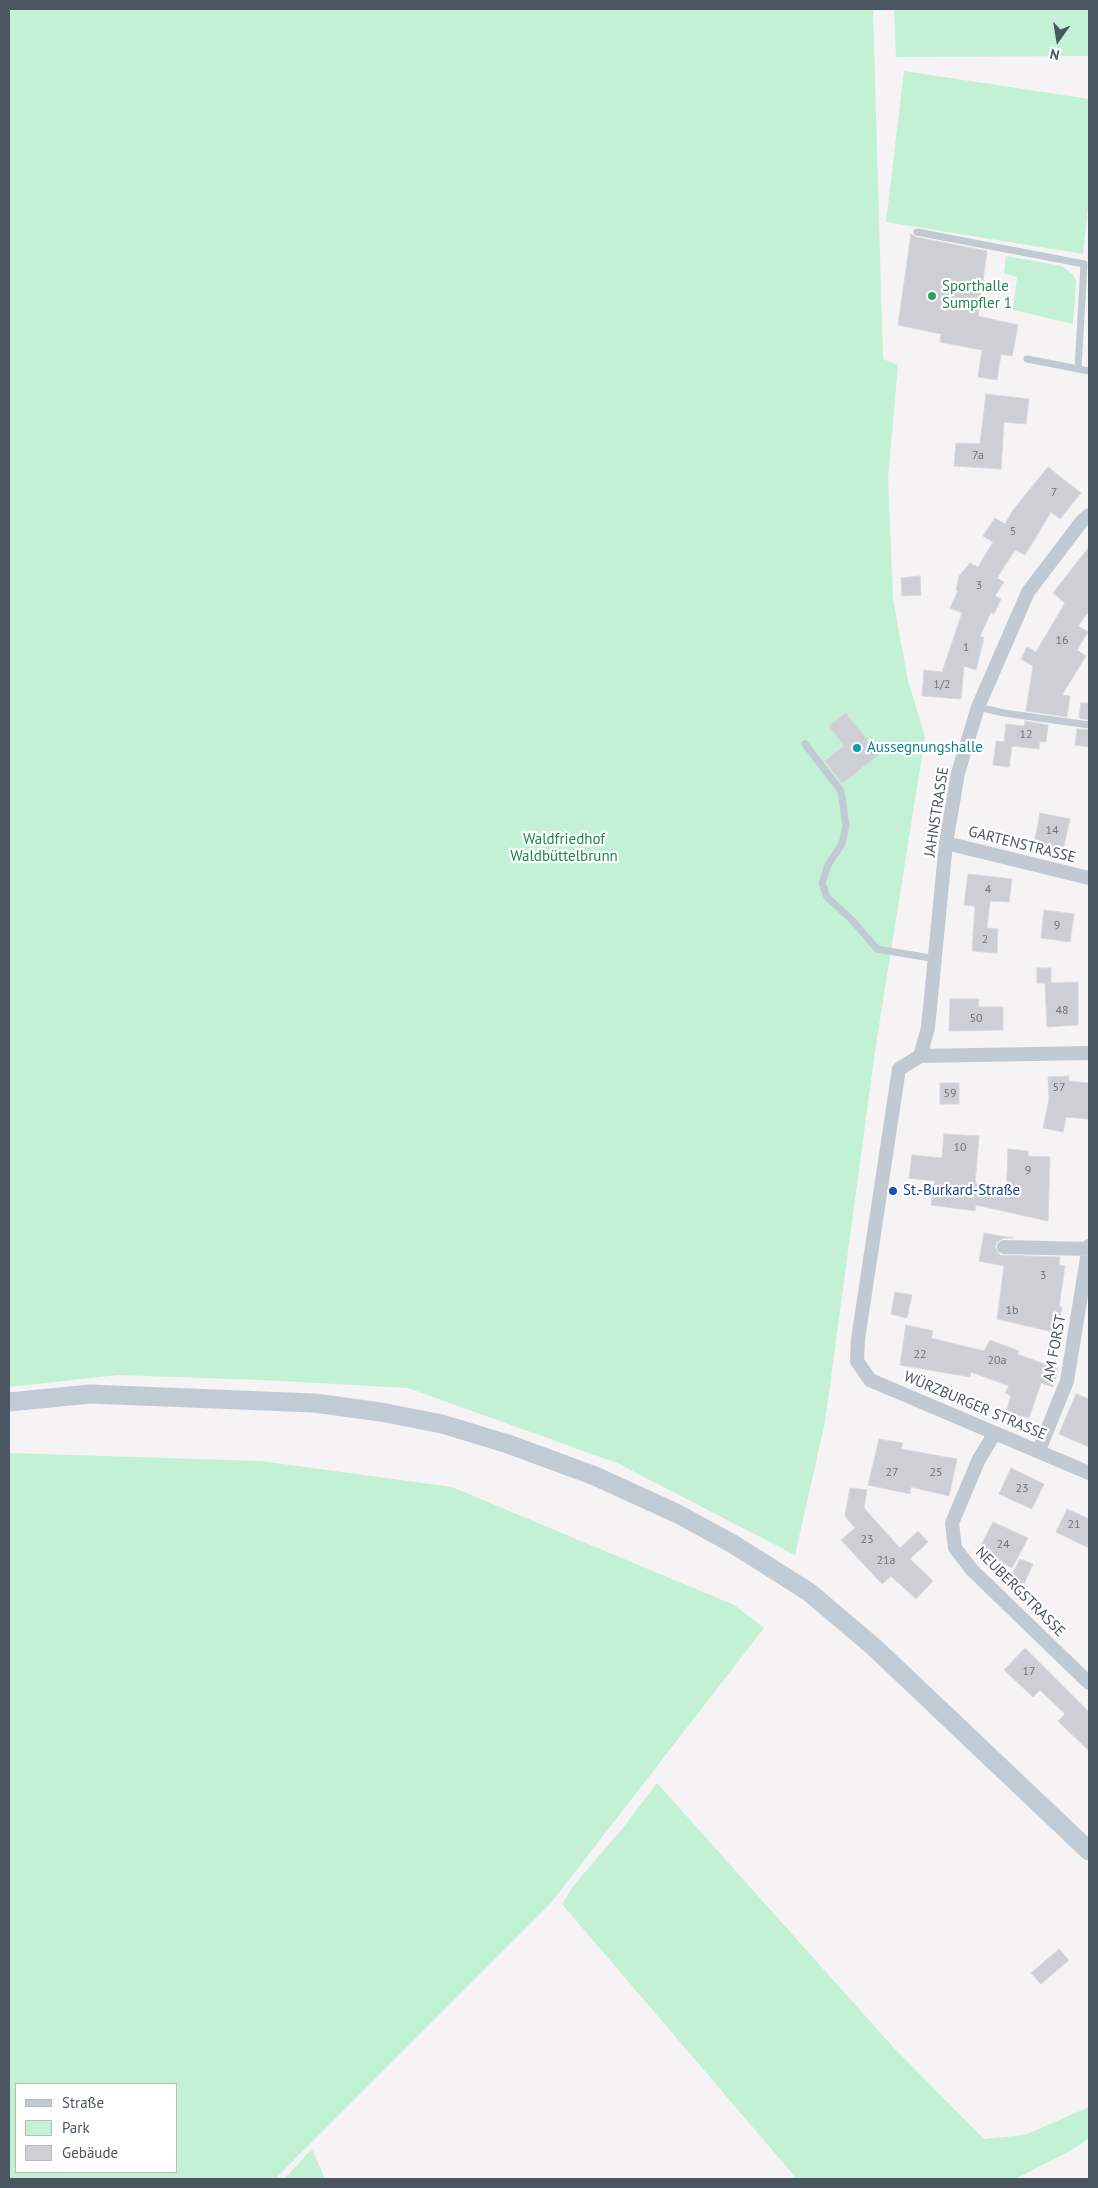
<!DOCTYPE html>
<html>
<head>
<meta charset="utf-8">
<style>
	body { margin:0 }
	#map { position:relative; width:1098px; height:2188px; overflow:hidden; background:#f5f3f3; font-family:"PT Sans",sans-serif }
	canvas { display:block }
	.frame { position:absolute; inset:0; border:10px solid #4a5661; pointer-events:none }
	.legend { position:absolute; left:15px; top:2083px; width:162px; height:90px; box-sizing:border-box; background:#fff; border:1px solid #b7bbc0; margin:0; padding:6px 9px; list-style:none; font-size:15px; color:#4a5661 }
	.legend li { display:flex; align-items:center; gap:10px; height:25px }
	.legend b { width:25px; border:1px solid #b7bbc0 }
	.north { position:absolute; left:1033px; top:15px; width:50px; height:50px; -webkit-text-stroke:4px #fff; paint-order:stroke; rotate:193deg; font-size:14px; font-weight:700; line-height:20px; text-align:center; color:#4a5661 }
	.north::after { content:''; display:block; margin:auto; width:18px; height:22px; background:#4a5661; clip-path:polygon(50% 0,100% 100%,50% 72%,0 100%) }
</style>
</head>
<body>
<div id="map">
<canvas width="1098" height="2188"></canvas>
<div class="frame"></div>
<ul class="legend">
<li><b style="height:6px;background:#c1cbd6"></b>Straße</li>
<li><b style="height:14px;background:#c3f1d5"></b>Park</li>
<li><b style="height:14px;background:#cdcfd5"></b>Gebäude</li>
</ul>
<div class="north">N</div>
</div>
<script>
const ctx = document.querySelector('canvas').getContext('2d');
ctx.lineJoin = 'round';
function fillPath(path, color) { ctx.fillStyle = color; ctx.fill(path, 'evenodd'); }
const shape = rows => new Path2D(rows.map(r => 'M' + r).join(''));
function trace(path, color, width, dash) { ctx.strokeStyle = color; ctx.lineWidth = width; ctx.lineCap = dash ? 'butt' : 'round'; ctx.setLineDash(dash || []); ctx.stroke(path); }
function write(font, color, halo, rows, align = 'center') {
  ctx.font = font + ' "PT Sans",sans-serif'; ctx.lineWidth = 4.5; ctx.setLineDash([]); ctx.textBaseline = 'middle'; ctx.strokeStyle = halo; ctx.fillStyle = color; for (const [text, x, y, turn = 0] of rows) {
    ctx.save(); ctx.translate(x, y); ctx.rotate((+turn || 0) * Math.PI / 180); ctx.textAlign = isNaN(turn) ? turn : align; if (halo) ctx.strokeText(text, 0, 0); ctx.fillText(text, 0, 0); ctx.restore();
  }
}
const green = shape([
	[13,9,873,9,883,359,898,365,888,478,893,599,908,681,925,737,875,1051,825,1422,795,1555,617,1463,408,1388,262,1380,118,1375,9,1387,9,13],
	[894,9,1089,9,1089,56,896,57],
	[904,71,1089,99,1089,198,1083,254,886,222],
	[1006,256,1062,266,1073,275,1076,281,1073,324,1013,310,1017,277,1004,273],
	[9,1453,261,1461,452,1487,734,1605,764,1628,551,1903,275,2179,9,2179],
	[16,2084,176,2084,176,2172,16,2172],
	[657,1783,893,2047,984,2139,1025,2135,1089,2107,1089,2138,1072,2150,1015,2179,797,2179,562,1904,574,1885,622,1829],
	[312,2149,325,2179,283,2179,286,2177]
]);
const building = shape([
	[911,234,916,237,987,251,978,316,1018,325,1012,356,1001,354,997,380,978,377,982,350,940,342,941,334,898,325,911,234],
	[986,394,1029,399,1026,424,1004,422,1001,469,954,466,956,443,980,444,986,394],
	[1048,467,1081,493,1060,519,1051,512,1025,555,1015,550,997,578,1004,582,995,596,1001,599,994,614,991,612,980,636,984,638,976,670,964,666,961,699,922,696,924,670,942,672,962,613,950,608,958,591,956,590,959,576,970,563,978,567,993,542,983,536,995,518,1005,524,1013,510,1048,467],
	[1089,547,1089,611,1078,626,1088,632,1077,650,1086,656,1062,695,1070,696,1067,717,1026,711,1033,666,1021,659,1027,647,1036,652,1065,603,1053,593,1089,547],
	[920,576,921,595,902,596,901,578,920,576],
	[1081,703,1089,703,1089,720,1079,718,1081,703],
	[846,713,879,755,842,783,825,761,844,746,829,726,846,713],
	[1025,721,1048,725,1046,742,1040,741,1039,749,1012,746,1009,767,993,765,996,741,1004,742,1006,724,1024,726,1025,721],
	[1077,729,1089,730,1089,747,1075,745,1077,729],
	[1040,813,1070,819,1063,850,1034,844,1040,813],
	[968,874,1012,879,1009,902,990,901,987,928,998,929,997,953,972,951,975,906,964,905,968,874],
	[1044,910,1074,914,1070,942,1041,938,1044,910],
	[1037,968,1051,968,1051,983,1037,983,1037,968],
	[1078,982,1078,1025,1047,1027,1045,983,1078,982],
	[950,999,979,999,978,1007,1003,1007,1003,1030,949,1031,950,999],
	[1069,1076,1069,1081,1089,1083,1089,1119,1066,1117,1063,1132,1043,1128,1049,1099,1048,1077,1069,1076],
	[940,1083,959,1083,959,1104,940,1104,940,1083],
	[944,1134,979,1136,975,1184,979,1184,978,1192,1006,1198,1008,1149,1028,1151,1028,1156,1050,1157,1048,1221,976,1205,975,1211,931,1205,935,1181,909,1178,912,1155,942,1158,944,1134],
	[984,1233,1013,1238,1004,1238,997,1242,995,1247,1000,1255,1060,1257,1059,1265,1065,1266,1059,1307,1062,1307,1057,1333,997,1319,1004,1266,979,1261,984,1233],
	[895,1292,912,1295,907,1318,891,1314,895,1292],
	[906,1325,933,1331,931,1338,984,1351,990,1340,1019,1351,1017,1354,1058,1369,1053,1387,1041,1383,1029,1418,1006,1412,1011,1396,1005,1393,1009,1386,971,1372,970,1377,900,1365,906,1325],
	[1076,1394,1089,1399,1089,1447,1059,1434,1076,1394],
	[879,1439,903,1443,901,1449,957,1459,949,1496,911,1487,910,1494,868,1485,879,1439],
	[1011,1468,1044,1484,1032,1509,999,1494,1011,1468],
	[850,1488,867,1490,864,1508,900,1548,918,1531,928,1542,910,1559,933,1581,916,1599,891,1576,882,1584,841,1540,855,1528,845,1516,850,1488],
	[1067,1509,1089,1519,1089,1548,1056,1532,1067,1509],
	[993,1522,1028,1538,1012,1568,978,1551,993,1522],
	[1020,1559,1033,1564,1024,1584,1010,1578,1020,1559],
	[1025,1648,1089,1712,1089,1751,1058,1721,1065,1714,1040,1690,1033,1697,1004,1670,1025,1648],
	[1059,1949,1069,1960,1041,1984,1031,1973,1059,1949]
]);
const service = shape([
	[917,232,1084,264,1078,369],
	[1027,359,1089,371],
	[978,707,1004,713,1089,725],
	[805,744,841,791,846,826,842,844,828,865,822,883,827,897,852,920,877,949,936,959]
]);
const minor = shape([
	[946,843,1089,878],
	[920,1056,899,1069,858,1339,857,1361,870,1380,1089,1473],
	[920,1056,928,1028,946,843,958,773,978,707,1028,592,1082,521,1089,515],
	[920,1056,1089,1053],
	[1004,1247,1089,1249],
	[995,1433,979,1459,952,1523,955,1548,972,1570,1089,1683],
	[1039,1450,1067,1381,1089,1246]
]);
const secondary = shape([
	[9,1402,90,1394,314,1403,381,1412,442,1424,508,1444,595,1476,678,1514,733,1544,809,1592,875,1648,1089,1851]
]);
const markers = [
	[932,296,5,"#2e9e5b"],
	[857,748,5,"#0f9aa8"],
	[893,1191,5,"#1a4fb4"]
];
const numberNames = [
	["7a",978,456],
	["7",1054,493],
	["5",1013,532],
	["3",979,586],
	["16",1062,641],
	["1",966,648],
	["1/2",942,685],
	["12",1026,735],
	["14",1052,831],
	["4",988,890],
	["9",1057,926],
	["2",985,940],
	["48",1062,1011],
	["50",976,1019],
	["57",1059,1088],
	["59",950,1094],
	["10",960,1148],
	["9",1028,1171],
	["3",1043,1276],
	["1b",1012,1311],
	["22",920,1355],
	["20a",997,1361],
	["27",892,1473],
	["25",936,1473],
	["23",1022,1489],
	["21",1074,1525],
	["23",867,1540],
	["24",1003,1545],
	["21a",886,1561],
	["17",1029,1672]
];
const leisureNames = [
	["Sporthalle",942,287],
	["Sumpfler 1",942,304]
];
const cultureNames = [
	["Aussegnungshalle",867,748]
];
const streetNames = [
	["JAHNSTRASSE",937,812,-81],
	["GARTENSTRASSE",1022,845,14],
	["AM FORST",1055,1348,-79],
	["WÜRZBURGER STRASSE",975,1406,23],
	["NEUBERGSTRASSE",1020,1592,45]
];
const parkNames = [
	["Waldfriedhof",564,840],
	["Waldbüttelbrunn",564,857]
];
const transitNames = [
	["St.-Burkard-Straße",903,1191]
];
fillPath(green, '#c3f1d5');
fillPath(building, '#cdcfd5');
trace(building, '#d7d9de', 1);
trace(service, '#c1cad2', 7);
trace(minor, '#c1cad2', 14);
trace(secondary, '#c1cbd6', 19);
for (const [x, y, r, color] of markers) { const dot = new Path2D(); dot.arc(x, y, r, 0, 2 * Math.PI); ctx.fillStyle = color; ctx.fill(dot); trace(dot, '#fff', 2); }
write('12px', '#6b747e', null, numberNames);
write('15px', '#27864d', '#fff', leisureNames, 'left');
write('15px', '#0d838f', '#fff', cultureNames, 'left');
write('15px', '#4a5661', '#fff', streetNames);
write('15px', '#17864f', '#fff', parkNames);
write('15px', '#164399', '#fff', transitNames, 'left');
</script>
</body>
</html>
